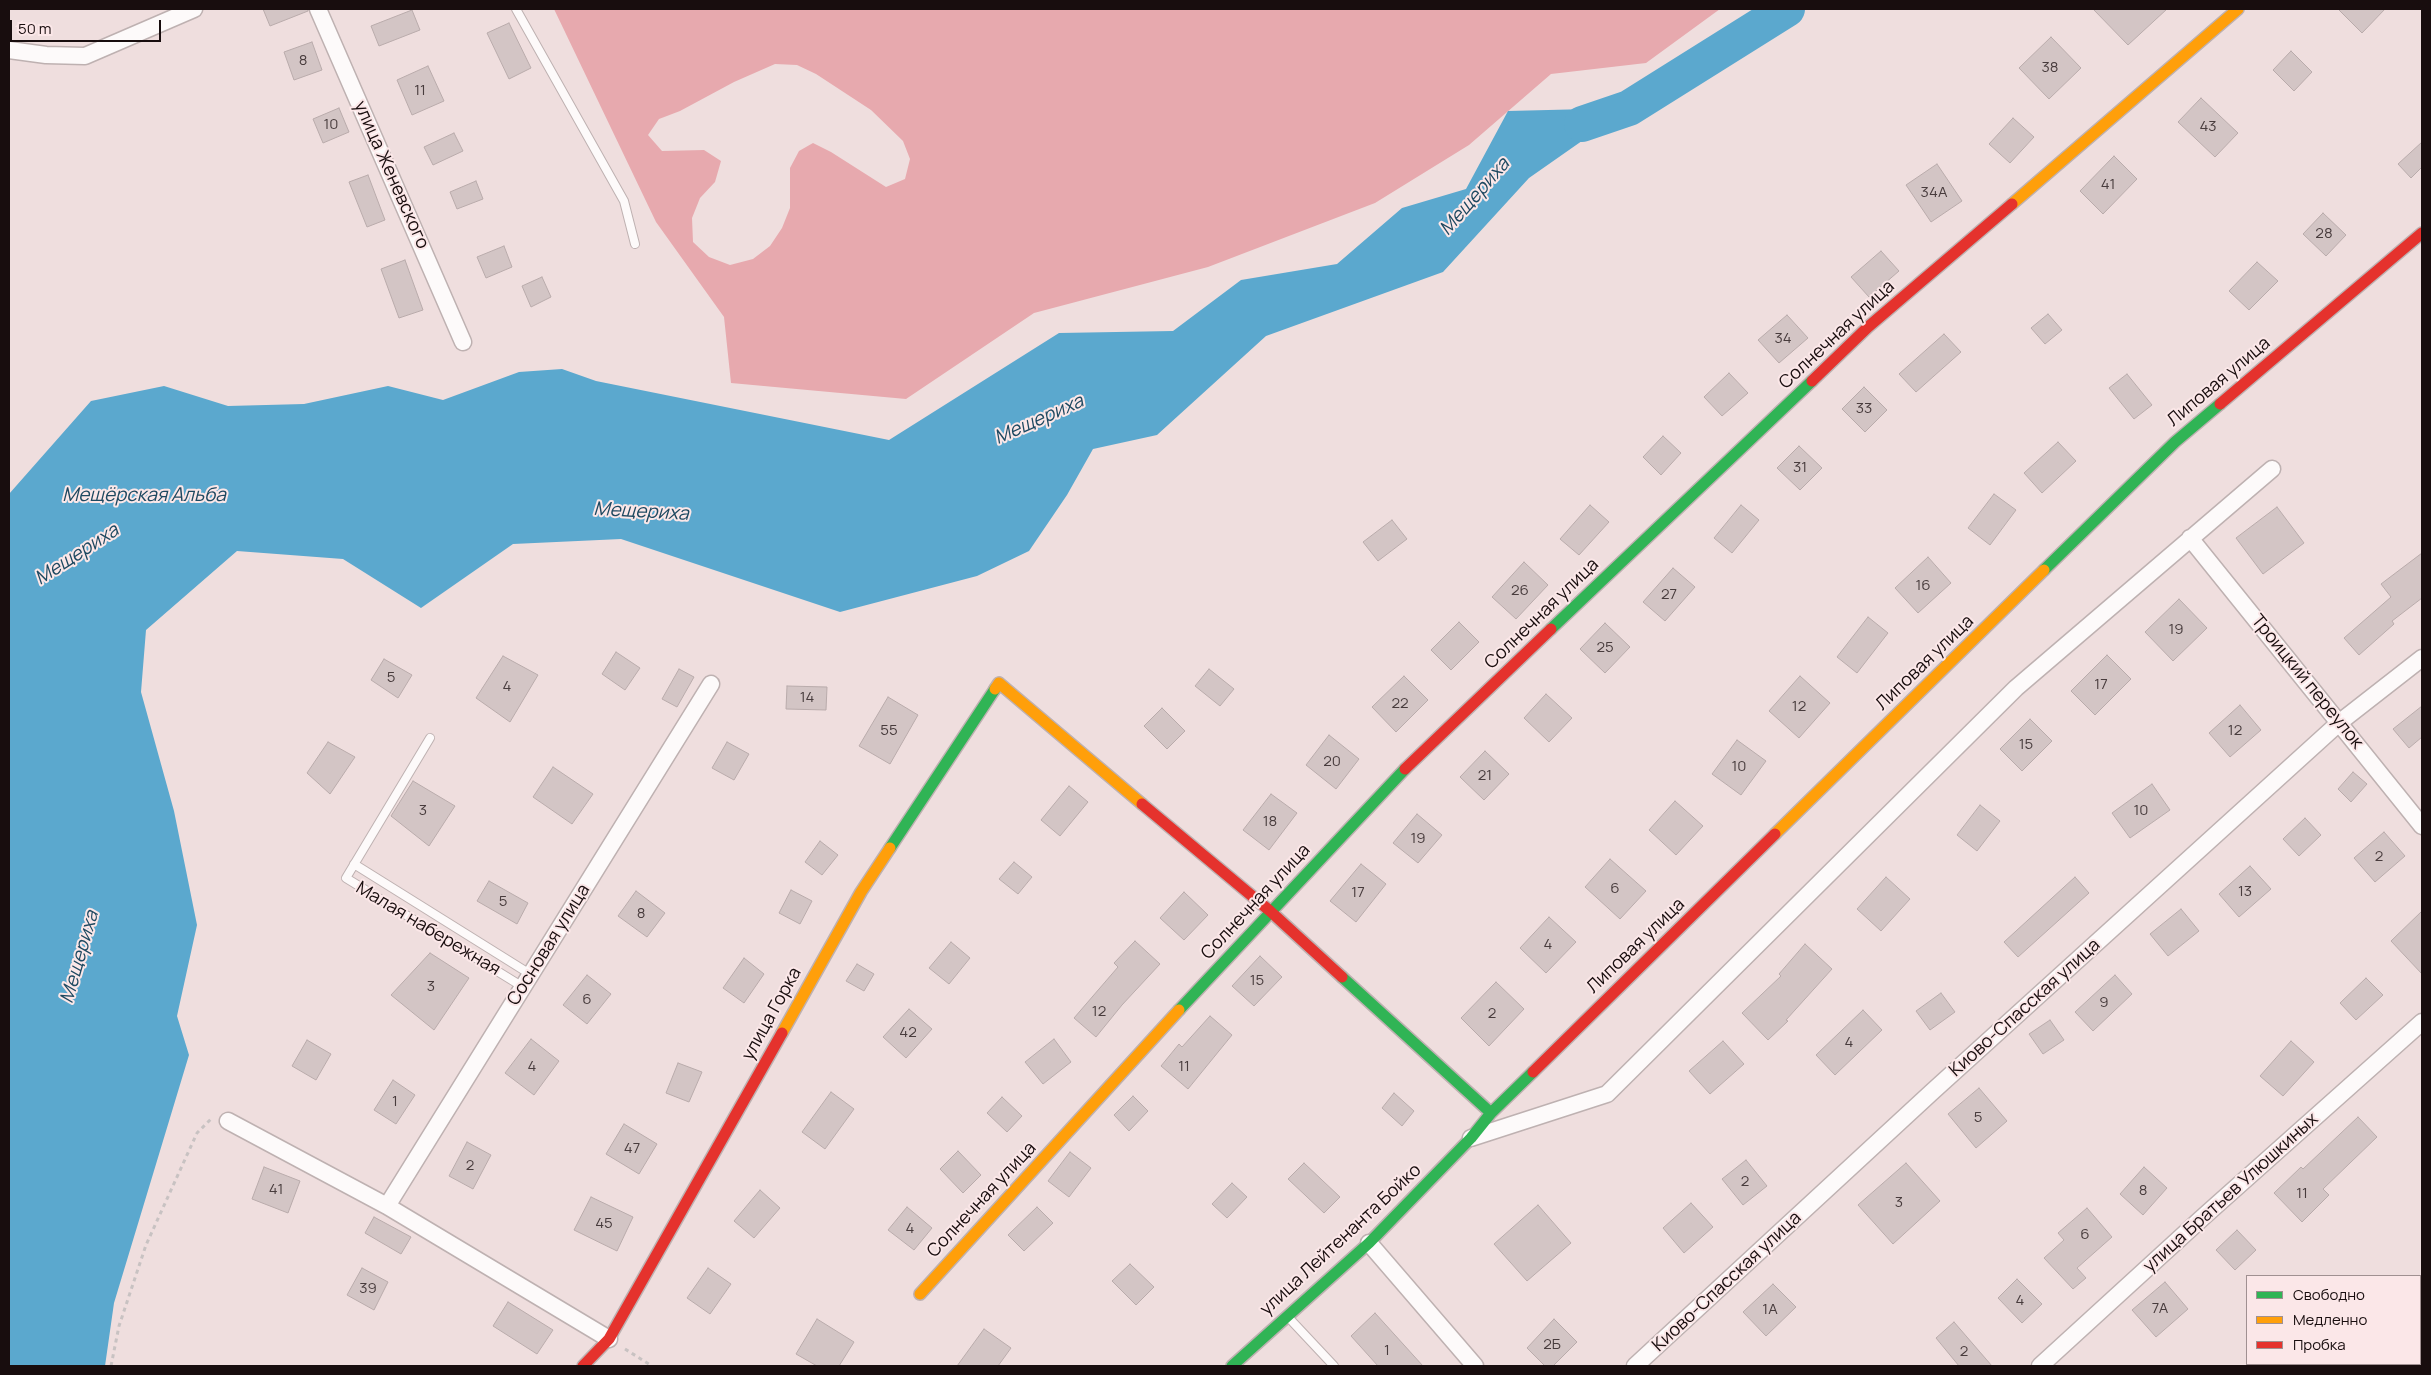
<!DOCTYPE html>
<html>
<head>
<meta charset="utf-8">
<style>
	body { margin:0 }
	#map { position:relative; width:2431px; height:1375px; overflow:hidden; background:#efdede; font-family:Manrope,sans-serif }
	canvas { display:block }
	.frame { position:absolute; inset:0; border:10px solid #180d0e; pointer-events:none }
	.legend { position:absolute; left:2246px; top:1275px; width:175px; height:90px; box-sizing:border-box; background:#fbe7e8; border:1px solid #a09091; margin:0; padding:6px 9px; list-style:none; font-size:15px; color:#180d0e }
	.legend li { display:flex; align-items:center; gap:10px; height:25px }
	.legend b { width:25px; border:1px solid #a09091 }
	.scale { position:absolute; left:10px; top:20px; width:151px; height:22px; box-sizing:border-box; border:2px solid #180d0e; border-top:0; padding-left:6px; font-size:15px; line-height:18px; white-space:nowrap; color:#180d0e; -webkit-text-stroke:4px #fbe7e8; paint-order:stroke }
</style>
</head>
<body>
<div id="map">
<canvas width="2431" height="1375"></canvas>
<div class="frame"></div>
<ul class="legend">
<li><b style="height:6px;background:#30b455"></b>Свободно</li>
<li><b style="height:6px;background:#ff9f0a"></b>Медленно</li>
<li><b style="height:6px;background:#e5322d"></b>Пробка</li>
</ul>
<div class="scale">50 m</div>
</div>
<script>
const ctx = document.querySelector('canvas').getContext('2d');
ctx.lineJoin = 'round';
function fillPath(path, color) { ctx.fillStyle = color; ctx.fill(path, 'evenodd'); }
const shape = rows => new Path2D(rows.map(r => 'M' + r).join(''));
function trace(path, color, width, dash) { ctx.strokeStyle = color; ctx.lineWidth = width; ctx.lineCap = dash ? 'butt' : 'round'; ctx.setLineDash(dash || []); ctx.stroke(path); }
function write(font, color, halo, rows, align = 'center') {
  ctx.font = font + ' Manrope,sans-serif'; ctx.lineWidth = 4; ctx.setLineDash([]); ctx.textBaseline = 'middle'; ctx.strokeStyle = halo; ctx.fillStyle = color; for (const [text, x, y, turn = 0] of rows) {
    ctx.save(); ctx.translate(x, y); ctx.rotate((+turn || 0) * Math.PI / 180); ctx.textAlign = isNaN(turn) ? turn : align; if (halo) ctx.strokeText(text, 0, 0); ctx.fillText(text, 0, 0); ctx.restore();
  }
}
const forest = shape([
	[554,9,1720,9,1646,63,1551,74,1469,145,1375,203,1208,267,1034,313,906,399,731,383,724,317,656,222],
	[775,64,797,65,816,74,871,110,903,141,910,159,905,179,886,187,831,152,813,143,799,151,790,168,790,208,782,228,770,246,753,259,730,265,709,257,693,242,692,218,700,198,715,182,721,161,704,150,662,151,648,135,659,119,680,111,734,82]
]);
const water = shape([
	[1629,108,1529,178,1443,272,1266,336,1157,435,1093,449,1067,495,1029,551,977,576,840,612,621,539,513,544,421,608,343,559,237,551,146,630,141,692,174,811,197,925,177,1016,189,1055,114,1303,105,1366,9,1366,9,494,91,401,164,386,228,406,304,404,388,386,443,400,519,372,562,369,596,381,889,440,1059,333,1173,331,1241,280,1337,264,1402,208,1466,189,1508,111]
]);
const river = shape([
	[1582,124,1629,108,1787,9]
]);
const building = shape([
	[263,9,308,9,308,11,270,26,263,9],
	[2093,9,2167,9,2128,45,2093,9],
	[2338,9,2385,9,2362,33,2338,9],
	[412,10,420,30,379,46,371,26,412,10],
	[509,23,531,68,509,79,487,33,509,23],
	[2051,37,2081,68,2049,99,2019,68,2051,37],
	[312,42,322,70,294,80,284,52,312,42],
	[2291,51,2312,72,2294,91,2273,70,2291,51],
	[428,66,444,101,412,115,397,80,428,66],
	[2201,98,2238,133,2215,157,2178,122,2201,98],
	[339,108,349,132,323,143,313,119,339,108],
	[2013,118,2034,137,2010,163,1989,144,2013,118],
	[454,133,463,151,433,165,424,147,454,133],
	[2422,142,2422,167,2411,178,2398,164,2422,142],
	[2114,156,2137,179,2103,214,2080,191,2114,156],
	[1937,164,1962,201,1931,222,1906,185,1937,164],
	[368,175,385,220,367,227,349,182,368,175],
	[476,181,483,199,457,209,450,192,476,181],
	[2323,213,2346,235,2326,256,2303,234,2323,213],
	[504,246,512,267,486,278,477,257,504,246],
	[1881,251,1899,271,1869,297,1851,277,1881,251],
	[405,260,423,310,399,318,381,269,405,260],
	[2257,262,2278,281,2249,310,2229,291,2257,262],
	[542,277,551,297,531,307,522,286,542,277],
	[2048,314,2062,330,2045,344,2031,328,2048,314],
	[1787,315,1808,338,1779,363,1758,340,1787,315],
	[1944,334,1961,352,1916,392,1899,374,1944,334],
	[1729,373,1748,393,1722,416,1704,397,1729,373],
	[2127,374,2152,405,2134,419,2109,388,2127,374],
	[1864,387,1887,410,1865,432,1842,409,1864,387],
	[1663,436,1681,453,1661,475,1643,457,1663,436],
	[2058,442,2076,461,2042,493,2024,473,2058,442],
	[1799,446,1822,468,1800,490,1777,468,1799,446],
	[1994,494,2016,510,1990,545,1968,528,1994,494],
	[1590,505,1609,522,1579,555,1560,539,1590,505],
	[1741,505,1759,520,1732,553,1714,538,1741,505],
	[2277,507,2304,543,2263,574,2236,538,2277,507],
	[1392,520,1407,539,1378,561,1363,542,1392,520],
	[2422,553,2422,598,2392,621,2394,624,2359,655,2344,638,2391,597,2381,584,2422,553],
	[1928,557,1951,583,1918,613,1895,588,1928,557],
	[1524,562,1548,585,1516,619,1492,597,1524,562],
	[1673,568,1695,587,1665,621,1643,602,1673,568],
	[2179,599,2207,628,2173,661,2145,632,2179,599],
	[1868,617,1888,633,1857,673,1837,657,1868,617],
	[1459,622,1479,642,1451,670,1431,650,1459,622],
	[1605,623,1630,647,1605,673,1580,649,1605,623],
	[616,652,640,668,625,690,602,674,616,652],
	[2107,655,2131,679,2095,715,2071,691,2107,655],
	[503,656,538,675,510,722,476,698,503,656],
	[384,659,412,675,398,698,371,680,384,659],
	[679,669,694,677,677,707,662,699,679,669],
	[1209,669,1234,689,1220,706,1195,686,1209,669],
	[1404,676,1428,700,1396,732,1372,707,1404,676],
	[1800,676,1830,703,1799,738,1769,711,1800,676],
	[787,686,827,687,826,710,786,709,787,686],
	[1546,694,1572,718,1549,742,1524,718,1546,694],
	[888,697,918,715,890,764,859,746,888,697],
	[2240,705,2261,730,2230,757,2209,733,2240,705],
	[2422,706,2422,737,2409,748,2393,729,2422,706],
	[1162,708,1185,731,1167,749,1144,726,1162,708],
	[2030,719,2052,741,2022,771,2000,749,2030,719],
	[1329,735,1359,759,1336,789,1306,765,1329,735],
	[1737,740,1766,761,1741,795,1712,774,1737,740],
	[328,742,355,757,330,794,307,773,328,742],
	[727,742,749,754,734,780,712,768,727,742],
	[1485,751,1509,774,1484,800,1460,777,1485,751],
	[553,767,593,794,572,824,533,797,553,767],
	[2353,772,2367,784,2351,802,2338,789,2353,772],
	[413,781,455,806,429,846,391,816,413,781],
	[2152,784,2170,810,2130,838,2112,813,2152,784],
	[1069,786,1088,802,1060,836,1041,820,1069,786],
	[1271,794,1297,813,1269,850,1243,830,1271,794],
	[1675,801,1703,826,1676,855,1649,830,1675,801],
	[1980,805,2000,821,1977,851,1957,835,1980,805],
	[1417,814,1442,835,1418,863,1393,843,1417,814],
	[2305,818,2321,835,2299,856,2283,839,2305,818],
	[2384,832,2405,856,2375,882,2354,858,2384,832],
	[820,841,838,855,822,875,805,862,820,841],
	[1610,859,1646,891,1620,919,1585,887,1610,859],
	[1014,862,1032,877,1018,894,999,879,1014,862],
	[1361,864,1386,884,1356,922,1330,901,1361,864],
	[2250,866,2271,889,2239,917,2219,894,2250,866],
	[1886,877,1910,899,1881,931,1857,909,1886,877],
	[2075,877,2089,893,2018,957,2004,942,2075,877],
	[489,881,528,903,517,924,477,901,489,881],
	[791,890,812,901,800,924,779,913,791,890],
	[636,891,665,913,647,937,618,916,636,891],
	[1184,892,1208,915,1184,940,1160,918,1184,892],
	[2181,909,2199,931,2168,956,2150,934,2181,909],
	[2422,911,2422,974,2391,941,2422,911],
	[1549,917,1576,942,1546,973,1520,948,1549,917],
	[1135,941,1160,964,1122,1005,1096,1037,1074,1018,1118,967,1114,963,1135,941],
	[951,942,970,958,949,984,929,968,951,942],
	[1805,944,1832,969,1786,1020,1788,1021,1768,1040,1742,1013,1781,976,1779,974,1805,944],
	[430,953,469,978,434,1030,391,995,430,953],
	[1260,956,1282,977,1254,1006,1232,986,1260,956],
	[744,958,764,974,744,1003,723,988,744,958],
	[857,964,874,974,864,991,846,981,857,964],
	[587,975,611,994,587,1024,563,1005,587,975],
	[2115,975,2132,994,2093,1031,2075,1012,2115,975],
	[2366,978,2383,995,2356,1020,2340,1003,2366,978],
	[1496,982,1524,1009,1489,1046,1461,1018,1496,982],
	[1941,993,1955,1012,1930,1030,1916,1011,1941,993],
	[909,1009,932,1029,906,1058,883,1037,909,1009],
	[1863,1010,1882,1030,1835,1075,1816,1055,1863,1010],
	[1210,1016,1232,1035,1188,1089,1161,1066,1179,1044,1182,1047,1210,1016],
	[2050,1020,2064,1040,2043,1054,2029,1034,2050,1020],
	[531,1039,559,1061,534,1095,505,1073,531,1039],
	[1054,1039,1071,1062,1043,1084,1025,1062,1054,1039],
	[307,1040,331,1054,316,1080,292,1066,307,1040],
	[1723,1041,1744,1064,1710,1094,1689,1071,1723,1041],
	[2291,1041,2314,1062,2283,1096,2260,1076,2291,1041],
	[678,1063,702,1072,689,1102,666,1093,678,1063],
	[393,1080,415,1095,396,1124,374,1110,393,1080],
	[1979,1088,2007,1121,1976,1148,1948,1114,1979,1088],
	[831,1092,854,1109,825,1149,802,1132,831,1092],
	[1394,1093,1414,1111,1402,1126,1382,1108,1394,1093],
	[1133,1096,1148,1111,1129,1131,1114,1115,1133,1096],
	[1002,1097,1022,1116,1007,1132,987,1113,1002,1097],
	[2358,1117,2377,1137,2323,1189,2329,1195,2302,1222,2274,1193,2301,1167,2303,1169,2358,1117],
	[624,1124,657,1144,639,1174,606,1154,624,1124],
	[467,1142,491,1155,473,1189,449,1176,467,1142],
	[958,1151,981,1175,963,1193,940,1169,958,1151],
	[1070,1152,1091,1168,1069,1197,1048,1181,1070,1152],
	[1746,1160,1767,1186,1743,1205,1722,1179,1746,1160],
	[1304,1163,1340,1197,1324,1213,1288,1179,1304,1163],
	[1906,1163,1940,1201,1893,1244,1858,1205,1906,1163],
	[264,1167,300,1181,288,1213,252,1199,264,1167],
	[2144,1167,2167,1188,2143,1215,2120,1194,2144,1167],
	[1232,1183,1247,1197,1227,1218,1212,1204,1232,1183],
	[760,1190,780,1208,754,1238,734,1221,760,1190],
	[591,1197,633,1217,617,1251,574,1230,591,1197],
	[1691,1203,1713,1227,1684,1253,1663,1228,1691,1203],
	[1538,1205,1571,1243,1527,1281,1494,1244,1538,1205],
	[907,1207,932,1228,914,1250,888,1230,907,1207],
	[1037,1207,1053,1223,1024,1251,1008,1235,1037,1207],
	[2087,1208,2112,1237,2077,1268,2086,1278,2073,1289,2044,1258,2064,1240,2058,1233,2087,1208],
	[374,1217,411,1237,401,1254,365,1233,374,1217],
	[2237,1230,2256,1250,2235,1270,2216,1250,2237,1230],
	[1130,1264,1154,1287,1136,1305,1112,1281,1130,1264],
	[362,1268,388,1282,374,1310,347,1295,362,1268],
	[708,1268,731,1284,710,1314,687,1298,708,1268],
	[2017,1279,2042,1304,2022,1323,1998,1298,2017,1279],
	[2165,1282,2188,1309,2156,1337,2132,1310,2165,1282],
	[1773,1284,1796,1307,1766,1336,1743,1312,1773,1284],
	[508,1302,553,1330,537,1354,493,1326,508,1302],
	[1375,1313,1423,1366,1378,1366,1351,1336,1375,1313],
	[817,1319,854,1342,839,1366,817,1366,796,1354,817,1319],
	[1554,1319,1577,1342,1553,1366,1545,1366,1527,1348,1554,1319],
	[1954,1322,1992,1366,1959,1366,1936,1338,1954,1322],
	[984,1329,1011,1348,998,1366,957,1366,984,1329]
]);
const path = shape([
	[625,1349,652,1366],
	[111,1366,119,1326,146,1245,197,1133,211,1119]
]);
const lane = shape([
	[516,9,624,201,635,244],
	[430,738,346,878,523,987],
	[354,864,530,974],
	[1288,1317,1334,1366]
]);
const street = shape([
	[318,9,463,342],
	[9,50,46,55,85,56,194,9],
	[2190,538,2422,826],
	[228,1121,387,1206,609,1339],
	[1471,1138,1607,1094,2016,688,2272,469],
	[387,1206,711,684],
	[1369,1243,1475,1366],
	[1635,1366,1933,1091,2340,722,2422,658],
	[2040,1366,2202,1218,2422,1022]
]);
const fast = shape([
	[2044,570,2175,442,2220,404],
	[1551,629,1812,381],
	[890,848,995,689],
	[1342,977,1491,1113],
	[1179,1010,1405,769],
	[1232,1366,1369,1243,1471,1138,1491,1113,1533,1072]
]);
const slow = shape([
	[2012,204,2238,9],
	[995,689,999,683,1142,804],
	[1775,834,2044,570],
	[782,1033,861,892,890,848],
	[920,1294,1179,1010]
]);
const jam = shape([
	[1812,381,1868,327,2012,204],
	[2220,404,2422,233],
	[1405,769,1551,629],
	[1142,804,1270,911,1342,977],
	[1533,1072,1775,834],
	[583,1366,609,1339,782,1033]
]);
const numberNames = [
	["8",303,61],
	["38",2050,68],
	["11",420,91],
	["10",331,125],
	["43",2208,127],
	["41",2108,185],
	["34А",1934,193],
	["28",2324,234],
	["34",1783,339],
	["33",1864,409],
	["31",1800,468],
	["16",1923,586],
	["26",1520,591],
	["27",1669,595],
	["19",2176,630],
	["25",1605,648],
	["5",391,678],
	["17",2101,685],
	["4",507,687],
	["14",807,698],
	["22",1400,704],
	["12",1799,707],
	["55",889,731],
	["12",2235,731],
	["15",2026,745],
	["20",1332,762],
	["10",1739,767],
	["21",1485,776],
	["3",423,811],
	["10",2141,811],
	["18",1270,822],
	["19",1418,839],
	["2",2379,857],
	["6",1615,889],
	["13",2245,892],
	["17",1358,893],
	["5",503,902],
	["8",641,914],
	["4",1548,945],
	["15",1257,981],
	["3",431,987],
	["6",587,1000],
	["9",2104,1003],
	["12",1099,1012],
	["2",1492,1014],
	["42",908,1033],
	["4",1849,1043],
	["4",532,1067],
	["11",1184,1067],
	["1",395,1102],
	["5",1978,1118],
	["47",632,1149],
	["2",470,1166],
	["2",1745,1182],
	["41",276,1190],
	["8",2143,1191],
	["11",2302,1194],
	["3",1899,1203],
	["45",604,1224],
	["4",910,1229],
	["6",2085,1235],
	["39",368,1289],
	["4",2020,1301],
	["7А",2160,1309],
	["1А",1770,1310],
	["2Б",1552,1345],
	["1",1387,1351],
	["2",1964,1352]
];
const streetNames = [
	["улица Женевского",391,175,66],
	["Солнечная улица",1837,335,-43],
	["Липовая улица",2219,382,-40],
	["Солнечная улица",1542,614,-44],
	["Липовая улица",1925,663,-44],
	["Троицкий переулок",2307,682,51],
	["Солнечная улица",1256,902,-47],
	["Малая набережная",428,929,31],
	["Сосновая улица",549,945,-58],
	["Липовая улица",1636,946,-44],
	["Киово-Спасская улица",2025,1008,-42],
	["улица Горка",772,1014,-61],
	["улица Братьев Улюшкиных",2231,1193,-42],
	["Солнечная улица",982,1200,-47],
	["улица Лейтенанта Бойко",1341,1240,-43],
	["Киово-Спасская улица",1727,1282,-43]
];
const waterNames = [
	["Мещериха",1475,197,-49],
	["Мещериха",1039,420,-24],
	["Мещёрская Альба",144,496],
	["Мещериха",641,512,3],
	["Мещериха",77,555,-33],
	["Мещериха",80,957,-74]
];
fillPath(forest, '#e7a9ae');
fillPath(water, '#5ba8ce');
trace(river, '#5ba8ce', 36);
fillPath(building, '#d3c5c5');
trace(building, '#b9abab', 1);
trace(lane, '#beb1b1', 10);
trace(street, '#beb1b1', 19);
trace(fast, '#beb1b1', 14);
trace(slow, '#beb1b1', 14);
trace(jam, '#beb1b1', 14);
trace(path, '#c8c2c2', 3, [4, 4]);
trace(lane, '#fdfafa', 8);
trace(street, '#fdfafa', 16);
trace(fast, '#30b455', 11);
trace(slow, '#ff9f0a', 11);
trace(jam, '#e5322d', 11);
write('15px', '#483c3d', null, numberNames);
write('18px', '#180d0e', '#fbe7e8', streetNames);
write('italic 19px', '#1d4860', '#fbe7e8', waterNames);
</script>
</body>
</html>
